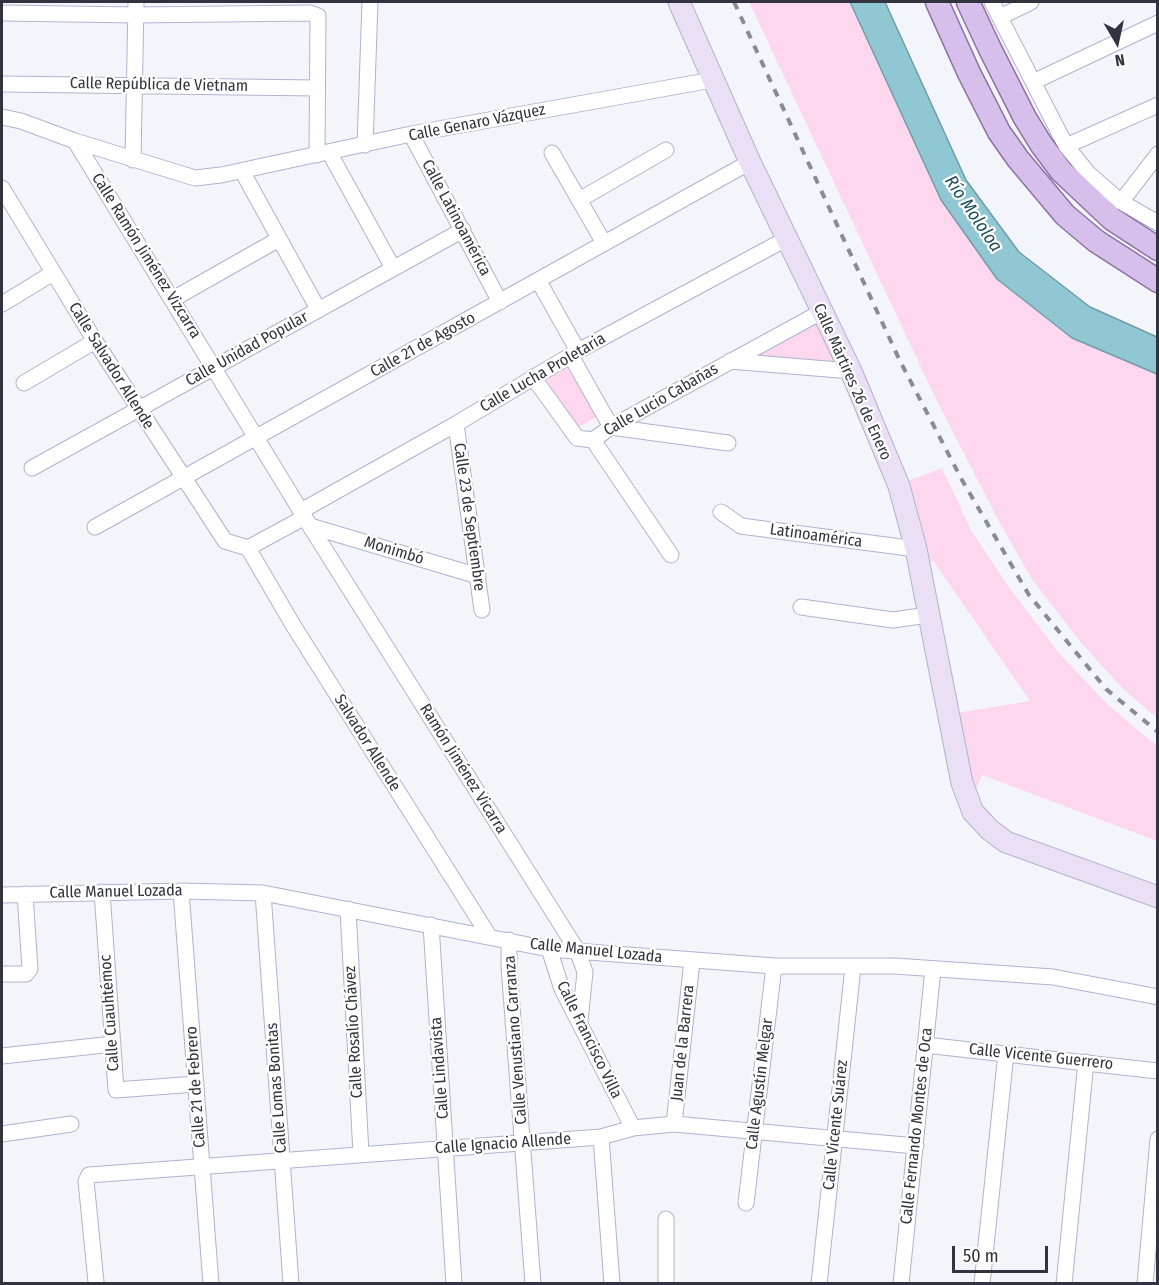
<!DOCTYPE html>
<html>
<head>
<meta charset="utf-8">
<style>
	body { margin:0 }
	#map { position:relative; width:1159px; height:1285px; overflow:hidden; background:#f4f5fb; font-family:"Fira Sans Condensed",sans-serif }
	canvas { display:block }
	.frame { position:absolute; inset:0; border:3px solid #31333e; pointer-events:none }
	.north { position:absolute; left:1087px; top:12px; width:60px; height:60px; -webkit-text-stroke:4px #fff; paint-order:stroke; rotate:171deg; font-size:16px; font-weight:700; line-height:24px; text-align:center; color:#31333e }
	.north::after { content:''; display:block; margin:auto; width:21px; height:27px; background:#31333e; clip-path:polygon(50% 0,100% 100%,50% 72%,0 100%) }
	.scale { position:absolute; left:952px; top:1246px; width:96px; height:27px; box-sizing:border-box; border:3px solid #31333e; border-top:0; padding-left:8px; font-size:18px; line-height:21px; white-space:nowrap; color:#31333e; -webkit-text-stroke:4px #fff; paint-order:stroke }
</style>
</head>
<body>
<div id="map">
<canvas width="1159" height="1285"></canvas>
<div class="frame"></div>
<div class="north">N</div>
<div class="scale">50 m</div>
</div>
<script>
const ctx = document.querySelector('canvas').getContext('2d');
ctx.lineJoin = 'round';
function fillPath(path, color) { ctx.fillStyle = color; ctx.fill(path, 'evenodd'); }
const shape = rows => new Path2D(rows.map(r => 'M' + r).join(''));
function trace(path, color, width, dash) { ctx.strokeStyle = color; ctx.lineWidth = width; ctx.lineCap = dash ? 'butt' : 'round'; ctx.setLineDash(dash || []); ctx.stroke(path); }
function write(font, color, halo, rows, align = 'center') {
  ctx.font = font + ' "Fira Sans Condensed",sans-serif'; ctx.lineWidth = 4.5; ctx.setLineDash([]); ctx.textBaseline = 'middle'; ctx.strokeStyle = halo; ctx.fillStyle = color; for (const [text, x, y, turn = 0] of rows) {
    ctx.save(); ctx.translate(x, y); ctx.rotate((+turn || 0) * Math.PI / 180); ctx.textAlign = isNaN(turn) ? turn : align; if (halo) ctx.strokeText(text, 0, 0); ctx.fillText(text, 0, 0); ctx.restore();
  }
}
const green = shape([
	[749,2,849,2,940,200,996,279,1072,339,1157,374,1157,718,1122,688,1082,644,1031,578,997,518,935,397],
	[821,312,851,371,730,361],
	[566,365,596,417,576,429,545,377],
	[942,468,971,530,1008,586,1059,653,1106,703,1157,746,1157,841,982,775,972,800,956,713,1030,701,934,562,926,560,908,481]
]);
const water = shape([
	[850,2,885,2,966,180,1019,252,1090,307,1157,337,1157,374,1072,338,997,279,941,200,850,2]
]);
const street = shape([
	[992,2,1066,146,1089,174,1121,202,1158,223],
	[2,13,136,15,310,13,318,16,317,155],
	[1000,17,1031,2],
	[1033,82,1158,23],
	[2,84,317,88],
	[2,117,21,121,75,141,195,178,221,175,411,134,712,80],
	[411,134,500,302],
	[75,141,310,526,577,950,585,972,580,1021],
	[365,145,370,2],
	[1066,146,1158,105],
	[329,152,393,268],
	[552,153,604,243],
	[133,160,136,2],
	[242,171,318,309],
	[2,188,95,341,225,541,248,548,305,517],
	[579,200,666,150],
	[1121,202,1158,154],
	[538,280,578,351],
	[173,299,279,239],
	[2,304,53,273],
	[571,356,611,427,728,443],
	[730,361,851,371],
	[533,377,577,438,593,440],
	[24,383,95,341],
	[456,424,482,610],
	[593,440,611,427,821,312],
	[593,440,671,555],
	[32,468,463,230],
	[301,511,456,424,578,351,786,239],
	[721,512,741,526,916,549],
	[310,526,478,576],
	[95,527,750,162],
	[248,548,293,625,489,936],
	[801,607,893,620,928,615],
	[181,891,211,1284],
	[102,892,116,1090,196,1084],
	[263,893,291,1284],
	[2,895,181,891,263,893,549,949,774,966,895,966,1053,977,1158,997],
	[348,909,361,1154],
	[431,925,454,1284],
	[509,940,509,966,533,1284],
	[549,949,562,989,633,1128],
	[2,974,26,974,30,969,25,894],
	[925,1045,1158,1071],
	[2,1056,113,1044],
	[674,1124,692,961],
	[2,1134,71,1124],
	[601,1137,612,1284],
	[746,1203,774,966],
	[666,1219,666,1284],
	[96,1282,86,1181,89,1175,601,1137,633,1128,674,1124,916,1146],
	[819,1284,853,967],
	[901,1284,933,969],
	[982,1284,1006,1053],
	[1064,1284,1086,1062],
	[1145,1284,1158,1139]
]);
const secondary = shape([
	[679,2,750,162,851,371,899,486,916,549,962,783,973,812,990,830,1006,842,1158,897]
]);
const primary = shape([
	[937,2,969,73,999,132,1018,159,1065,215,1096,241,1158,281],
	[968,2,990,49,1025,118,1041,144,1061,171,1112,219,1158,249]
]);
const rail = shape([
	[734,2,900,361,962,480,1029,595,1106,689,1158,732]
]);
const streetNames = [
	["Calle República de Vietnam",159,85,1],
	["Calle Genaro Vázquez",477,123,-11],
	["Calle Latinoamérica",456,218,62],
	["Calle Ramón Jiménez Vizcarra",146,256,58],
	["Calle 21 de Agosto",423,345,-29],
	["Calle Unidad Popular",247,349,-29],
	["Calle Salvador Allende",111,366,58],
	["Calle Lucha Proletaria",543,373,-30],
	["Calle Mártires 26 de Enero",852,382,66],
	["Calle Lucio Cabañas",661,400,-30],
	["Calle 23 de Septiembre",469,517,82],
	["Latinoamérica",816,536,8],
	["Monimbó",394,551,17],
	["Salvador Allende",367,743,58],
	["Ramón Jiménez Vicarra",463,769,58],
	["Calle Manuel Lozada",116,892,-1],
	["Calle Manuel Lozada",596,951,6],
	["Calle Cuauhtémoc",110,1013,-94],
	["Calle Rosalío Chávez",354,1032,-93],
	["Calle Venustiano Carranza",516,1040,-94],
	["Calle Francisco Villa",589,1040,64],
	["Juan de la Barrera",683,1043,-84],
	["Calle Vicente Guerrero",1041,1057,6],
	["Calle Lindavista",440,1068,-94],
	["Calle Agustín Melgar",760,1084,-83],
	["Calle 21 de Febrero",196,1087,-94],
	["Calle Lomas Bonitas",277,1088,-94],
	["Calle Vicente Suárez",836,1125,-84],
	["Calle Fernando Montes de Oca",917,1126,-84],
	["Calle Ignacio Allende",503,1144,-4]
];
const waterNames = [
	["Río Mololoa",973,214,56]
];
fillPath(green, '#fdd7ee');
fillPath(water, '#8fc7d3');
trace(water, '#739ba6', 1.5);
trace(street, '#aeb3cf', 17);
trace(secondary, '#aeb3cf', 23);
trace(primary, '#8c73a5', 25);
trace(street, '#fff', 15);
trace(secondary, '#ebdff5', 21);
trace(primary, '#d7bfeb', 22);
trace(rail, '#898b94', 4, [8, 8]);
write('16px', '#31333e', '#fff', streetNames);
write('italic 18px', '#1c4d57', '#fff', waterNames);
</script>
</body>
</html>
